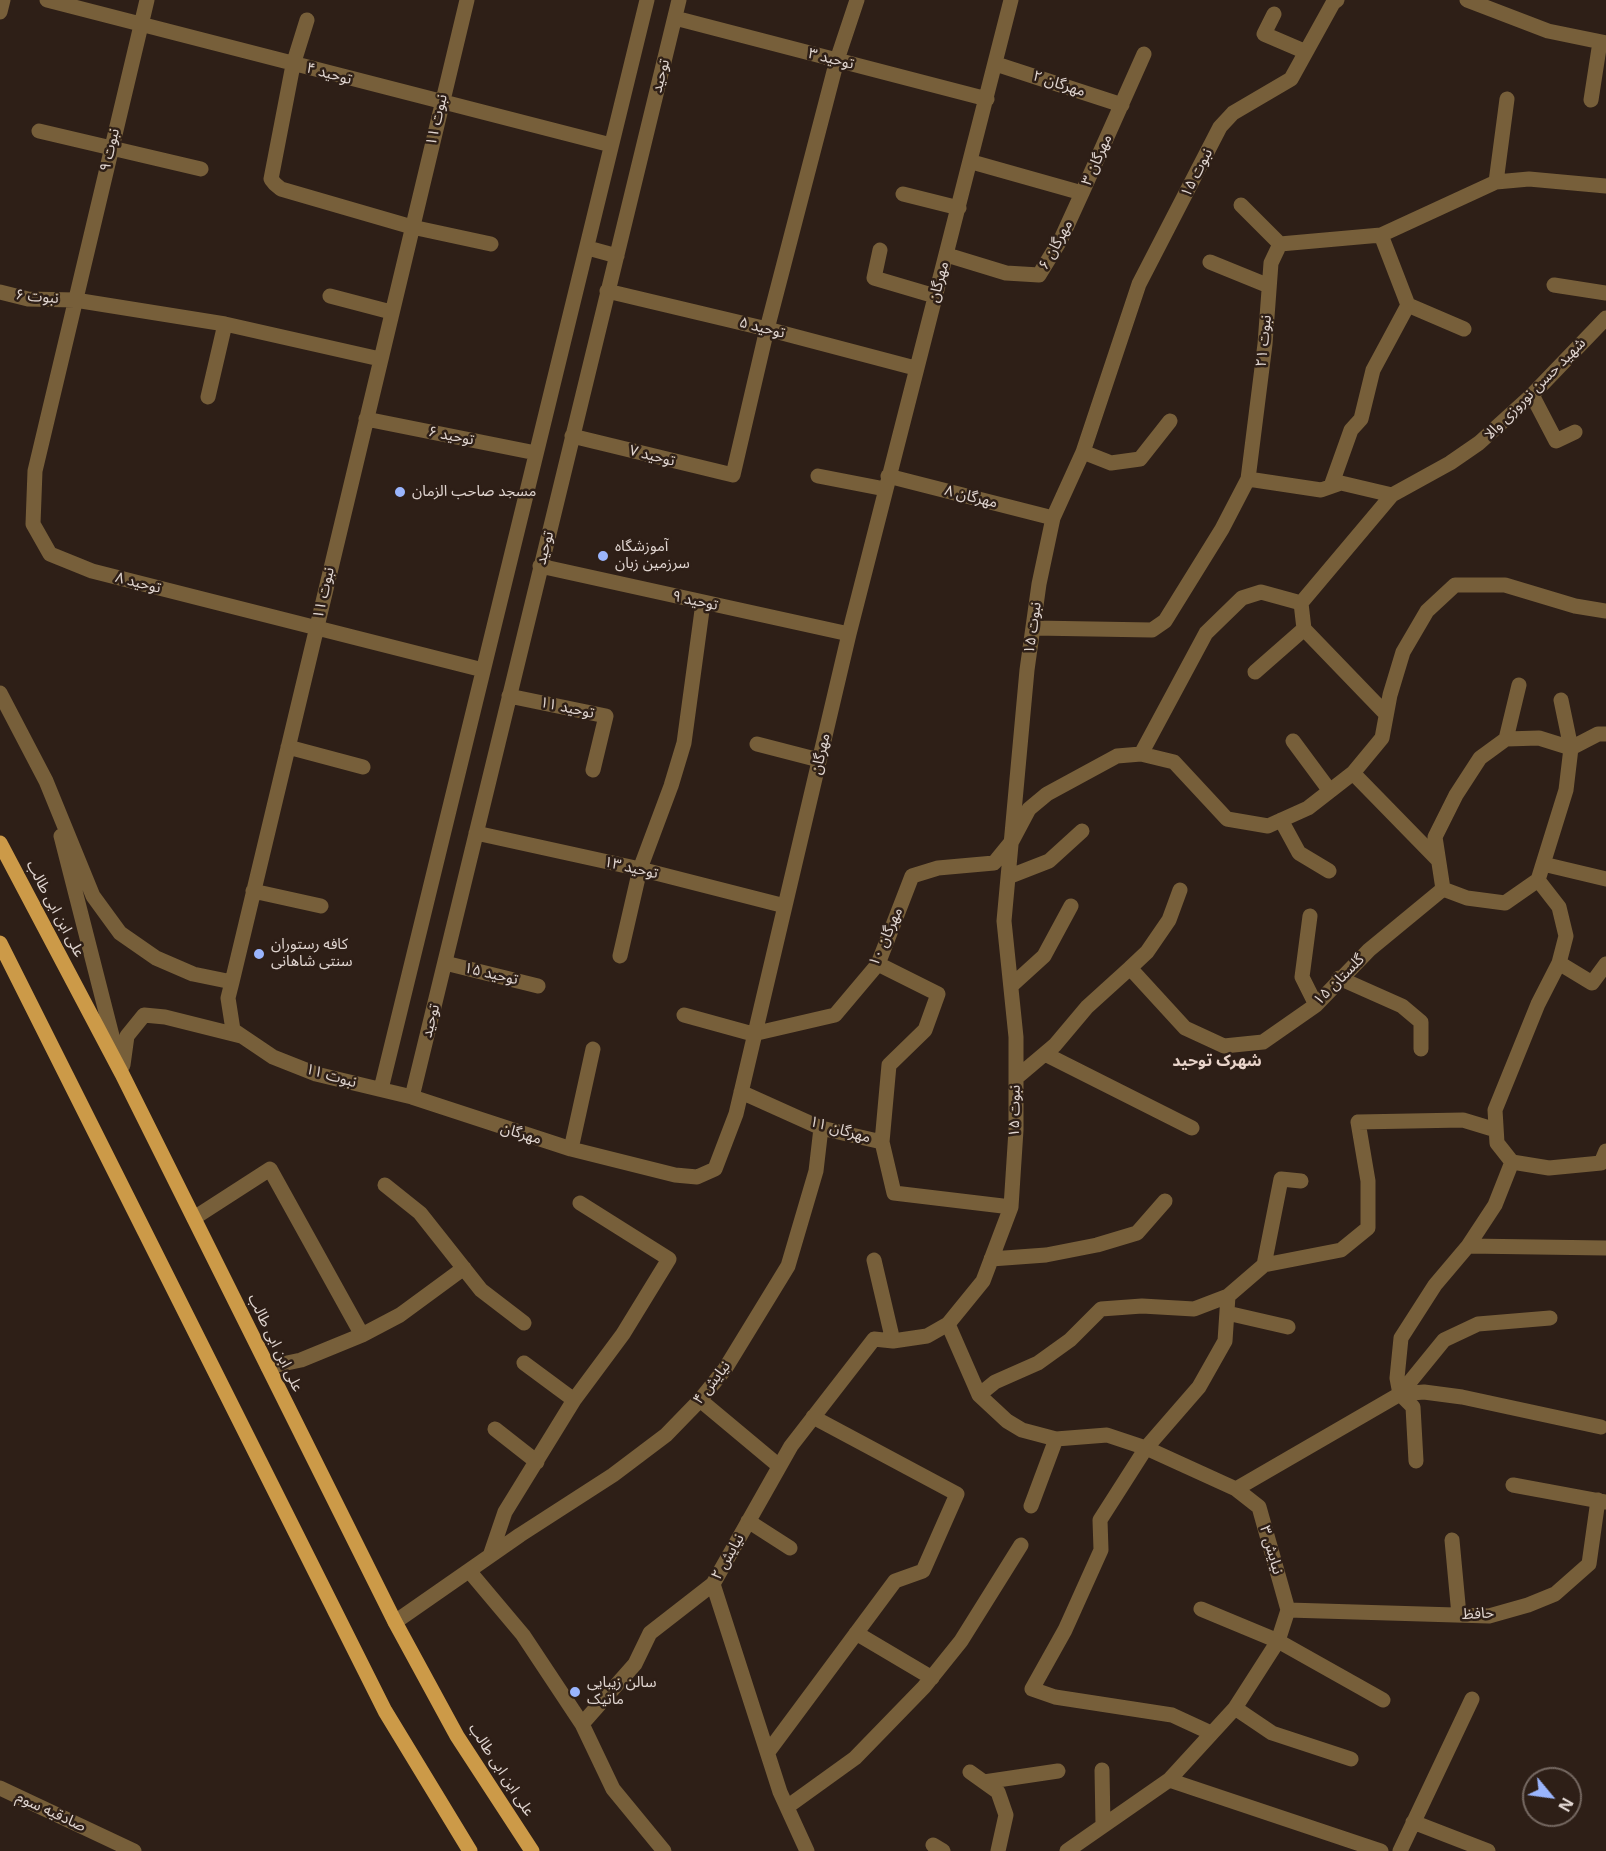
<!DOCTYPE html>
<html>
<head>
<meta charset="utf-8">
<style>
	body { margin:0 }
	#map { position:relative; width:1606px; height:1851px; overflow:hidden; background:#2e1f17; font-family:"Open Sans",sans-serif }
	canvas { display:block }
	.north { position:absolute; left:1522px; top:1767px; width:60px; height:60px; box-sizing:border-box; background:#2e1f17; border:2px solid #756861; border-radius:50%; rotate:119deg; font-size:16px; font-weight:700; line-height:24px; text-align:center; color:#e0d5d0 }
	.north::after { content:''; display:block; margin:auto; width:21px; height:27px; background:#9ab5fd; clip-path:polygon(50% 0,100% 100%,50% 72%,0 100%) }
</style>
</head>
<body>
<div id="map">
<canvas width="1606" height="1851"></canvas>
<div class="north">N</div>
</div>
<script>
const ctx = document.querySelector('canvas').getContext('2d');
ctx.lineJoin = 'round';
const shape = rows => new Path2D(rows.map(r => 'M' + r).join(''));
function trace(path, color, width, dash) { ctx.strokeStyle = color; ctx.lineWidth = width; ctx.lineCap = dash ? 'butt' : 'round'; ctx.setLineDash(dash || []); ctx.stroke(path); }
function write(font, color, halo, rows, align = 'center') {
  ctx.font = font + ' "Open Sans","Noto Sans Arabic",sans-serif'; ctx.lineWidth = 5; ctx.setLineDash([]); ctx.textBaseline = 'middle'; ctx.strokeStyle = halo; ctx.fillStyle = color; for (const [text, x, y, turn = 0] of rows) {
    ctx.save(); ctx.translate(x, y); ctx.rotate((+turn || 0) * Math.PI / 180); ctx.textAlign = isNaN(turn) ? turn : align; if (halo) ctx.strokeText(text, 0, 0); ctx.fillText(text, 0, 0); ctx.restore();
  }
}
const minor = shape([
	[47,0,611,145],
	[147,0,35,471,33,524,50,554,92,571,483,670],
	[467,0,232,982,228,998,233,1030,273,1057,316,1074,412,1097,571,1149,675,1175,697,1177,715,1169,736,1114,849,634,1011,0],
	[1467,0,1548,31,1606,43],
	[0,12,3,0],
	[1274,14,1264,34,1306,52],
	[675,18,987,99],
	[307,20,293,65,271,179,275,184,281,189,412,227,491,244],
	[996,64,1122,105],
	[1591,100,1600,42],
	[39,131,201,169],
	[972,162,1082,193,1144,54],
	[1496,182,1507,99],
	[903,194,959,208],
	[1241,205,1280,244],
	[1381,235,1408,305,1464,329],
	[588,248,617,256],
	[880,250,874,278,935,296],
	[947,255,1006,273,1039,275,1061,239,1082,193],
	[1210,262,1269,286],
	[1554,285,1606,293],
	[607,291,767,329,915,368],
	[0,292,28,299,75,300,225,324,380,359],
	[330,296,391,312],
	[1532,395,1556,441,1575,432],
	[208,397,225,324],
	[366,419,536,453],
	[572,436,733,475,767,329,837,60,857,0],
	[1083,452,1111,463,1140,459,1170,421],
	[818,476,885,489],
	[888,476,1053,518],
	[1248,479,1321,490,1341,483,1392,495],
	[1331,486,1351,430,1361,419,1373,370,1408,305],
	[540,566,849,634],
	[1301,603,1304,629,1386,714],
	[1034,628,1152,630,1165,621,1222,529,1248,479,1265,344,1271,263,1280,244,1381,235,1496,182,1529,179,1606,186],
	[1255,672,1304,629],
	[0,693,46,781,93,896,120,933,156,958,193,974,232,982],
	[509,696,606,716,593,770],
	[1506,739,1519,685],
	[1293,741,1330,791],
	[757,744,819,760],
	[288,747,363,767],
	[1141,754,1206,633,1242,598,1261,592,1301,603,1392,495,1450,463,1479,443,1532,395,1606,318],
	[1353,773,1438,860],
	[1281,820,1299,853,1329,871],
	[476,833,640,869,785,906],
	[61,836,119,1063],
	[1543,864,1606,879],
	[1008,877,1049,861,1082,831],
	[1443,889,1467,898,1505,903,1538,880,1566,790,1571,748,1561,700],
	[253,891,321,906],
	[1310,916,1302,977,1316,1005],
	[620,956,640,869,671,786,684,743,703,603],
	[445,963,538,986],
	[1559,963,1592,983,1606,964],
	[878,964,938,994,925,1030,889,1065,882,1142],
	[1130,968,1147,952,1169,920,1180,890],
	[1339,978,1402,1006,1421,1022,1421,1049],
	[1011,986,1044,956,1071,906],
	[684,1015,753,1034,835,1015,878,964,912,876,938,868,994,863,1012,841,1029,809,1047,794,1117,756,1141,754,1174,762,1227,819,1268,826,1308,808,1353,773,1382,738,1390,695,1403,652,1427,611,1455,585,1505,585,1575,606,1606,611],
	[1045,1054,1192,1128],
	[123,1065,127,1036,144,1015,165,1017,241,1036],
	[1016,1078,1055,1045,1087,1007,1130,968,1185,1028,1224,1046,1263,1042,1316,1005,1369,950,1443,889,1435,837,1456,795,1480,758,1506,739,1539,738,1571,748,1598,734,1606,734],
	[381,1089,647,0],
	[741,1092,821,1128,882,1142,894,1193,1011,1207],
	[412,1097,679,0],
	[571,1149,593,1049],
	[1512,1162,1497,1143,1495,1110,1538,1004,1559,963,1566,936,1559,907,1538,880],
	[385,1185,420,1213,481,1290,524,1323],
	[194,1218,270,1169,362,1335],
	[1468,1246,1495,1205,1512,1162,1549,1168,1601,1163,1606,1151],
	[991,1259,1046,1255,1097,1245,1137,1233,1165,1201],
	[874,1260,893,1341],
	[1264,1265,1281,1179,1301,1181],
	[1227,1313,1288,1327],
	[948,1324,979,1395,1007,1421,1022,1430,1056,1439,1107,1435,1146,1448,1236,1489,1259,1507,1288,1610,1278,1641,1235,1708,1169,1780,1067,1851],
	[524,1363,574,1400],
	[268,1367,301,1360,362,1335,400,1315,464,1268],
	[1400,1394,1424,1392,1462,1397,1601,1427],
	[1400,1394,1444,1340,1478,1324,1550,1318],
	[1400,1394,1413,1407,1416,1461],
	[979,1395,995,1382,1038,1363,1070,1340,1101,1309,1142,1306,1194,1309,1228,1296,1264,1265,1341,1250,1368,1228,1368,1181,1358,1122,1463,1120,1496,1130],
	[700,1400,779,1466],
	[495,1429,537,1462],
	[1513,1485,1606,1502],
	[1236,1489,1400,1394,1397,1378,1401,1338,1435,1285,1468,1246,1606,1248],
	[1031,1506,1056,1439],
	[748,1521,790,1548],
	[1452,1540,1459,1615],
	[490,1556,505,1512,574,1400,623,1334,669,1259,580,1203],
	[470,1572,523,1635,582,1724],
	[713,1584,780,1792,807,1851],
	[1201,1609,1278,1641,1383,1700],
	[1288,1610,1489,1616,1528,1605,1555,1594,1589,1564,1598,1500],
	[395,1622,520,1535,613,1475,666,1435,700,1400,725,1369,788,1266,816,1171,821,1128],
	[856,1633,932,1678],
	[1235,1708,1272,1733,1351,1759],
	[1211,1733,1172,1715,1055,1697,1032,1689,1065,1630,1101,1550,1100,1520,1146,1448,1199,1387,1225,1341,1228,1296],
	[768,1752,895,1581,923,1571,957,1494,813,1417],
	[1102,1770,1103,1825],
	[970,1772,998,1792,1006,1815,998,1851],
	[1169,1780,1381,1851],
	[984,1782,1058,1771],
	[0,1788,134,1851],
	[787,1807,855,1758,924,1687,961,1641,1021,1545],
	[1413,1822,1488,1851],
	[933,1845,943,1851],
	[664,1851,613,1789,582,1724,635,1664,650,1633,713,1584,791,1446,874,1339,893,1341,927,1336,948,1324,983,1281,1011,1207,1016,1130,1016,1037,1004,921,1027,670,1039,584,1053,518,1083,452,1139,284,1220,127,1233,113,1291,79,1333,3,1337,0],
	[1400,1851,1472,1699]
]);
const major = shape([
	[0,843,122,1074,395,1622,457,1736,532,1851],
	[0,943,385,1711,470,1851]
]);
const markers = [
	[400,492,6,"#9ab5fd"],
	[603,556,6,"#9ab5fd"],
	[259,954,6,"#9ab5fd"],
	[575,1692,6,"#9ab5fd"]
];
const streetNames = [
	["توحید ۳",831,59,14],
	["توحید ۴",329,74,15],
	["توحید",661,76,-76],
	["مهرگان ۲",1059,84,18],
	["نبوت ۱۱",437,120,-77],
	["نبوت ۹",110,150,-77],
	["مهرگان ۳",1097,160,-66],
	["نبوت ۱۵",1197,173,-63],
	["مهرگان ۶",1056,245,-61],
	["مهرگان",939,282,-75],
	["نبوت ۶",37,297,5],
	["توحید ۵",762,328,14],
	["نبوت ۲۱",1264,341,-84],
	["شهید حسن نوروزی والا",1535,389,-45],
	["توحید ۶",451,436,11],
	["توحید ۷",652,456,14],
	["مهرگان ۸",971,497,14],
	["توحید",545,548,-76],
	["توحید ۸",138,583,14],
	["نبوت ۱۱",324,593,-77],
	["توحید ۹",695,601,12],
	["نبوت ۱۵",1033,628,-82],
	["توحید ۱۱",567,708,12],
	["مهرگان",821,754,-77],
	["توحید ۱۳",631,868,13],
	["علی ابن ابی طالب",55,909,62],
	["مهرگان ۱۰",886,937,-66],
	["توحید ۱۵",491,974,13],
	["گلستان ۱۵",1339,980,-45],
	["توحید",431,1021,-76],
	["نبوت ۱۱",331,1076,16],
	["نبوت ۱۵",1015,1111,-89],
	["مهرگان ۱۱",840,1130,16],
	["مهرگان",521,1134,17],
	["علی ابن ابی طالب",275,1343,64],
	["نیایش ۴",712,1383,-52],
	["نیایش ۳",1271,1550,74],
	["نیایش ۲",728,1557,-60],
	["حافظ",1478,1614,-3],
	["علی ابن ابی طالب",501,1770,57],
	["صادقیه سوم",51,1812,25]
];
const poiNames = [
	["مسجد صاحب الزمان",412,492],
	["آموزشگاه",615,547],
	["سرزمین زبان",615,564],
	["کافه رستوران",271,945],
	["سنتی شاهانی",271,962],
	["سالن زیبایی",587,1683],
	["ماتیک",587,1700]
];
const neighbourhoodNames = [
	["شهرک توحید",1217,1061]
];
trace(minor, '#775f3a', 15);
trace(major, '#cc9a48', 15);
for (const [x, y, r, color] of markers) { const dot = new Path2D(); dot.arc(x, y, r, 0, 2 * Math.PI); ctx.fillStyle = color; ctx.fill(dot); trace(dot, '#2e1f17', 2); }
write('15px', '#e0d5d0', '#2e1f17', streetNames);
write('15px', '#e0d5d0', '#2e1f17', poiNames, 'left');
write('bold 16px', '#e8d3c9', '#2e1f17', neighbourhoodNames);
</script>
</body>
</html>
